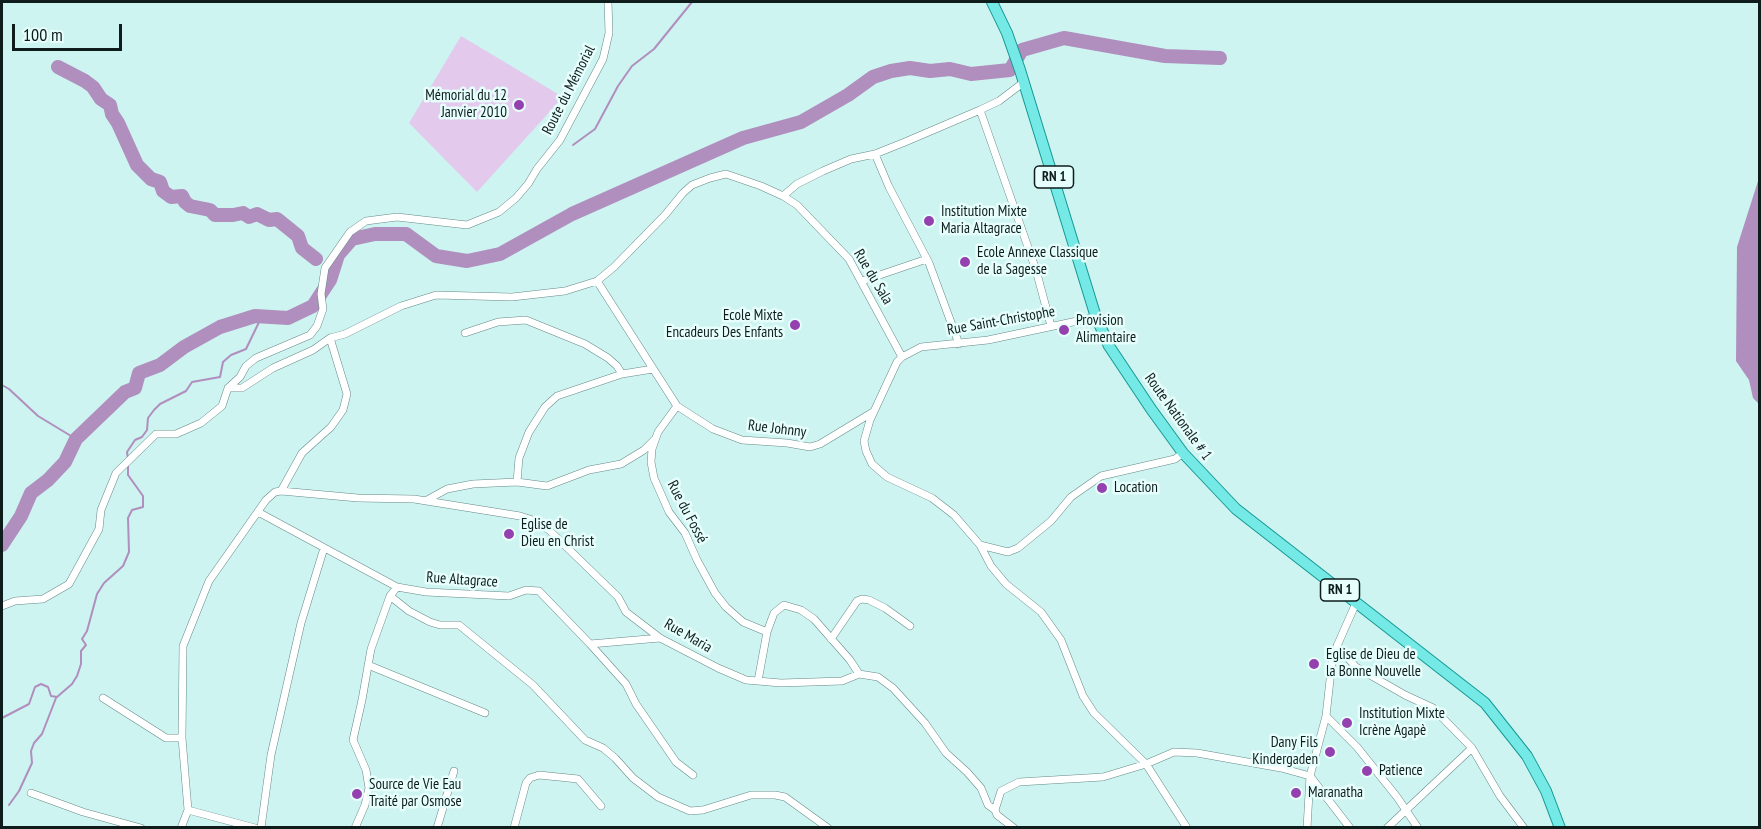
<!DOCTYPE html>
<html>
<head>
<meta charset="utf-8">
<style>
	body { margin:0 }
	#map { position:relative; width:1761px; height:829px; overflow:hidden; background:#cdf4f1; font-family:"PT Sans Narrow",sans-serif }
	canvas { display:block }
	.frame { position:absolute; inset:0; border:3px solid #0e1c1c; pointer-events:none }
	.scale { position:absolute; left:12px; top:24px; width:110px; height:27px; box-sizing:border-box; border:3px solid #0e1c1c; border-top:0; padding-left:8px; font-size:18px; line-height:21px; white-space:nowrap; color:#0e1c1c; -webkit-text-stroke:4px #e6fefc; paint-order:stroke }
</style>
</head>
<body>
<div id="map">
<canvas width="1761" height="829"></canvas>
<div class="frame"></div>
<div class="scale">100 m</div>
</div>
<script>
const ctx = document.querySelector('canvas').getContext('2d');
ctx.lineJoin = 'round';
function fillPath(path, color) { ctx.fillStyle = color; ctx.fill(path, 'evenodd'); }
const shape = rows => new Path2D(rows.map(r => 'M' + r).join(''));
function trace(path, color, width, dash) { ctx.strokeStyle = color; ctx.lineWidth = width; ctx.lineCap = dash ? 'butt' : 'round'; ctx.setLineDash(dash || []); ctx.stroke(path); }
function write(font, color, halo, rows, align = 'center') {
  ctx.font = font + ' "PT Sans Narrow",sans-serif'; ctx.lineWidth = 5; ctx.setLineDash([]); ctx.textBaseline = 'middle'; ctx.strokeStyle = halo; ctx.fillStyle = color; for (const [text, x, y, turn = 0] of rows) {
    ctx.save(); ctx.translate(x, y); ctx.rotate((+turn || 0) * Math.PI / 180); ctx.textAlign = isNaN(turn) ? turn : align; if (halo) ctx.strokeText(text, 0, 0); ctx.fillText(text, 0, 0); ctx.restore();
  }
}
const green = shape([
	[461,36,563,97,477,192,409,123]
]);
const water = shape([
	[1759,178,1759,404,1753,398,1749,380,1736,361,1737,247]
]);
const stream = shape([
	[573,145,595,129,618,86,632,66,654,49,692,2],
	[2,385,9,389,38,416,76,439],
	[128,459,127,452,135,440,142,437,147,430,148,418,154,410,160,404,186,391,192,382,220,377,223,362,231,355,246,349,262,316],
	[2,718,29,704,35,687,41,684,48,687,51,696,57,697,72,684,77,676,81,664,81,651,86,645,82,639,87,631,97,594,104,583,123,566,129,552,128,518,132,510,143,507,143,496,128,475,128,465],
	[9,805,19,791,32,763,31,751,34,743,42,734,56,698]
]);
const river = shape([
	[58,67,85,81,93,87,101,99,110,105,112,114,118,123,137,165,151,179,160,182,163,191,171,197,182,196,185,202,190,206,210,210,215,215,233,215,243,213,249,217,257,214,269,220,277,219,298,236,302,248,316,259],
	[2,545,21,516,31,493,48,480,65,462,76,439,125,392,135,388,139,373,160,365,184,347,220,327,255,316,288,318,313,306,330,280,338,255,352,239,375,234,406,234,436,256,467,261,500,254,572,214,743,138,801,122,848,95,873,77,891,71,910,68,930,71,950,69,971,74,1010,70,1022,50,1064,38,1165,56,1220,58]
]);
const minor = shape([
	[980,110,1036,270,1051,326],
	[875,154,889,187,929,263,959,344],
	[783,196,797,184,823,171,851,159,875,154,905,142,980,110,999,101,1024,82],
	[597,281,677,406,658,432,652,449,651,462,654,478,669,512,685,533,697,560,715,593,726,607,743,622,767,632,758,681],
	[862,281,927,259],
	[1096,317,988,340,921,347,902,357,897,362,870,420,864,441,866,451,872,464,887,477,932,498,954,515,980,545,1008,552,1018,548,1051,521,1071,497,1101,476,1175,459,1183,453],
	[465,333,498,322,526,320,585,344,608,358,617,366,622,374,653,369],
	[228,388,242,388,273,368,313,350,330,338],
	[677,406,713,429,742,440,787,443,810,447,820,444,873,412],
	[517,482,519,458,529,432,545,407,557,396,622,374],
	[281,491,302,453,331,427,343,410,347,394,330,338,345,334,401,306,436,295,512,297,565,291,597,281,614,267,665,215,683,193,692,185,710,178,726,174,761,186,783,196,797,205,849,259,902,357],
	[427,500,447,489,473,484,517,482,547,486,589,470,621,464,644,450,654,440],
	[258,512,397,587,426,592,509,596,526,590,539,591,590,644,660,638],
	[980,545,991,566,1006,584,1041,612,1061,640,1083,696,1094,713,1146,764,1187,828],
	[390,596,409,611,430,622,440,625,459,625,533,685,585,740,603,748,615,758,633,778,658,797,690,811,703,810,751,795,775,795,785,797,828,828],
	[2,606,15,601,43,599,69,584,99,529,101,510,116,473,156,434,176,434,201,423,222,406,228,388,240,377,246,366,256,358,310,335,317,326,323,309,321,294,325,268,350,232,366,221,397,217,467,225,499,212,516,198,528,184,537,169,560,140,603,59,609,33,608,2],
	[767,632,774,613,784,605,801,610,814,619,850,660,859,674],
	[831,639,857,601,862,599,869,600,885,608,910,626],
	[590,644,626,684,636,704,676,762,693,775],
	[1337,646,1356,667,1405,695,1433,708,1472,748,1500,796,1524,828],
	[368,665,485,713],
	[103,698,166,738,182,738],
	[1326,716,1357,747,1397,797,1418,828],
	[31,793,83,812,141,828],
	[188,810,255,828],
	[995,810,1001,791,1019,782,1103,777,1146,764,1174,752,1197,753,1281,768,1310,776,1350,828],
	[181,828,188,810,182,738,183,646,209,581,266,500,275,492,281,491,358,498,414,499,520,516,536,521,549,530,618,597,626,612,660,638,718,668,746,680,781,683,842,681,859,674,878,677,893,688,925,723,946,753,967,772,981,788,988,805,995,810,997,815,1014,828],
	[261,828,271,755,301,623,324,548],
	[355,828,365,805,369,788,366,770,353,740,362,700,371,649,390,596,397,587],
	[437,828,454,771],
	[514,828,526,783,530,778,539,775,578,779,601,806],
	[1307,828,1310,776,1326,716,1332,662,1337,646,1356,603],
	[1387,828,1472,748]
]);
const primary = shape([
	[992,2,1007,33,1020,70,1095,314,1109,346,1151,409,1183,453,1236,509,1485,703,1527,756,1546,791,1560,828]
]);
const markers = [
	[519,105,6,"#9441af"],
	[929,221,6,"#9441af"],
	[965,262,6,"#9441af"],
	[795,325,6,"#9441af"],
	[1064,330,6,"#9441af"],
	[1102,488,6,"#9441af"],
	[509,534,6,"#9441af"],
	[1314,664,6,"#9441af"],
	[1347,723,6,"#9441af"],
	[1330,752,6,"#9441af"],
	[1367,771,6,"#9441af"],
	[1296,793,6,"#9441af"],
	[357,794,6,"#9441af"]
];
const shields = [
	[1054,177,39],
	[1340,590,39]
];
const shieldNames = [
	["RN 1",1054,177],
	["RN 1",1340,590]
];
const streetNames = [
	["Route du Mémorial",569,90,-63],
	["Rue du Sala",873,277,59],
	["Rue Saint-Christophe",1001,321,-10],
	["Route Nationale # 1",1178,417,54],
	["Rue Johnny",777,429,7],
	["Rue du Fossé",687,512,62],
	["Rue Altagrace",462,580,4],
	["Rue Maria",688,636,30]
];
const poiNames = [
	["Mémorial du 12",507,96,"right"],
	["Janvier 2010",507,113,"right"],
	["Institution Mixte",941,212],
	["Maria Altagrace",941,229],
	["Ecole Annexe Classique",977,253],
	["de la Sagesse",977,270],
	["Ecole Mixte",783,316,"right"],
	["Encadeurs Des Enfants",783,333,"right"],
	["Provision",1076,321],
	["Alimentaire",1076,338],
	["Location",1114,488],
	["Eglise de",521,525],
	["Dieu en Christ",521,542],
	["Eglise de Dieu de",1326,655],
	["la Bonne Nouvelle",1326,672],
	["Institution Mixte",1359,714],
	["Icrène Agapè",1359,731],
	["Dany Fils",1318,743,"right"],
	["Kindergaden",1318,760,"right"],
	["Patience",1379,771],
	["Source de Vie Eau",369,785],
	["Traité par Osmose",369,802],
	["Maranatha",1308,793]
];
fillPath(green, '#e3caec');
fillPath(water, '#b08ebd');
trace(stream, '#b08ebd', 2);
trace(river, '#b08ebd', 14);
trace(minor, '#658a87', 8);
trace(primary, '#159894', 12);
trace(minor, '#fff', 7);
trace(primary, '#75e9e5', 10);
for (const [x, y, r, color] of markers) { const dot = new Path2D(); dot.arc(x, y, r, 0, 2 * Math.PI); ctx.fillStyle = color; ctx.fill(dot); trace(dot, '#e6fefc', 2); }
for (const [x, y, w] of shields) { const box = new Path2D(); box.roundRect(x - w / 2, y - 11, w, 22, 4.5); ctx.fillStyle = '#e6fefc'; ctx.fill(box); trace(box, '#0e1c1c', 1.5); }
write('bold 14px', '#0e1c1c', null, shieldNames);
write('15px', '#0e1c1c', '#e6fefc', streetNames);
write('15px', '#0e1c1c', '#e6fefc', poiNames, 'left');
</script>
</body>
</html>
